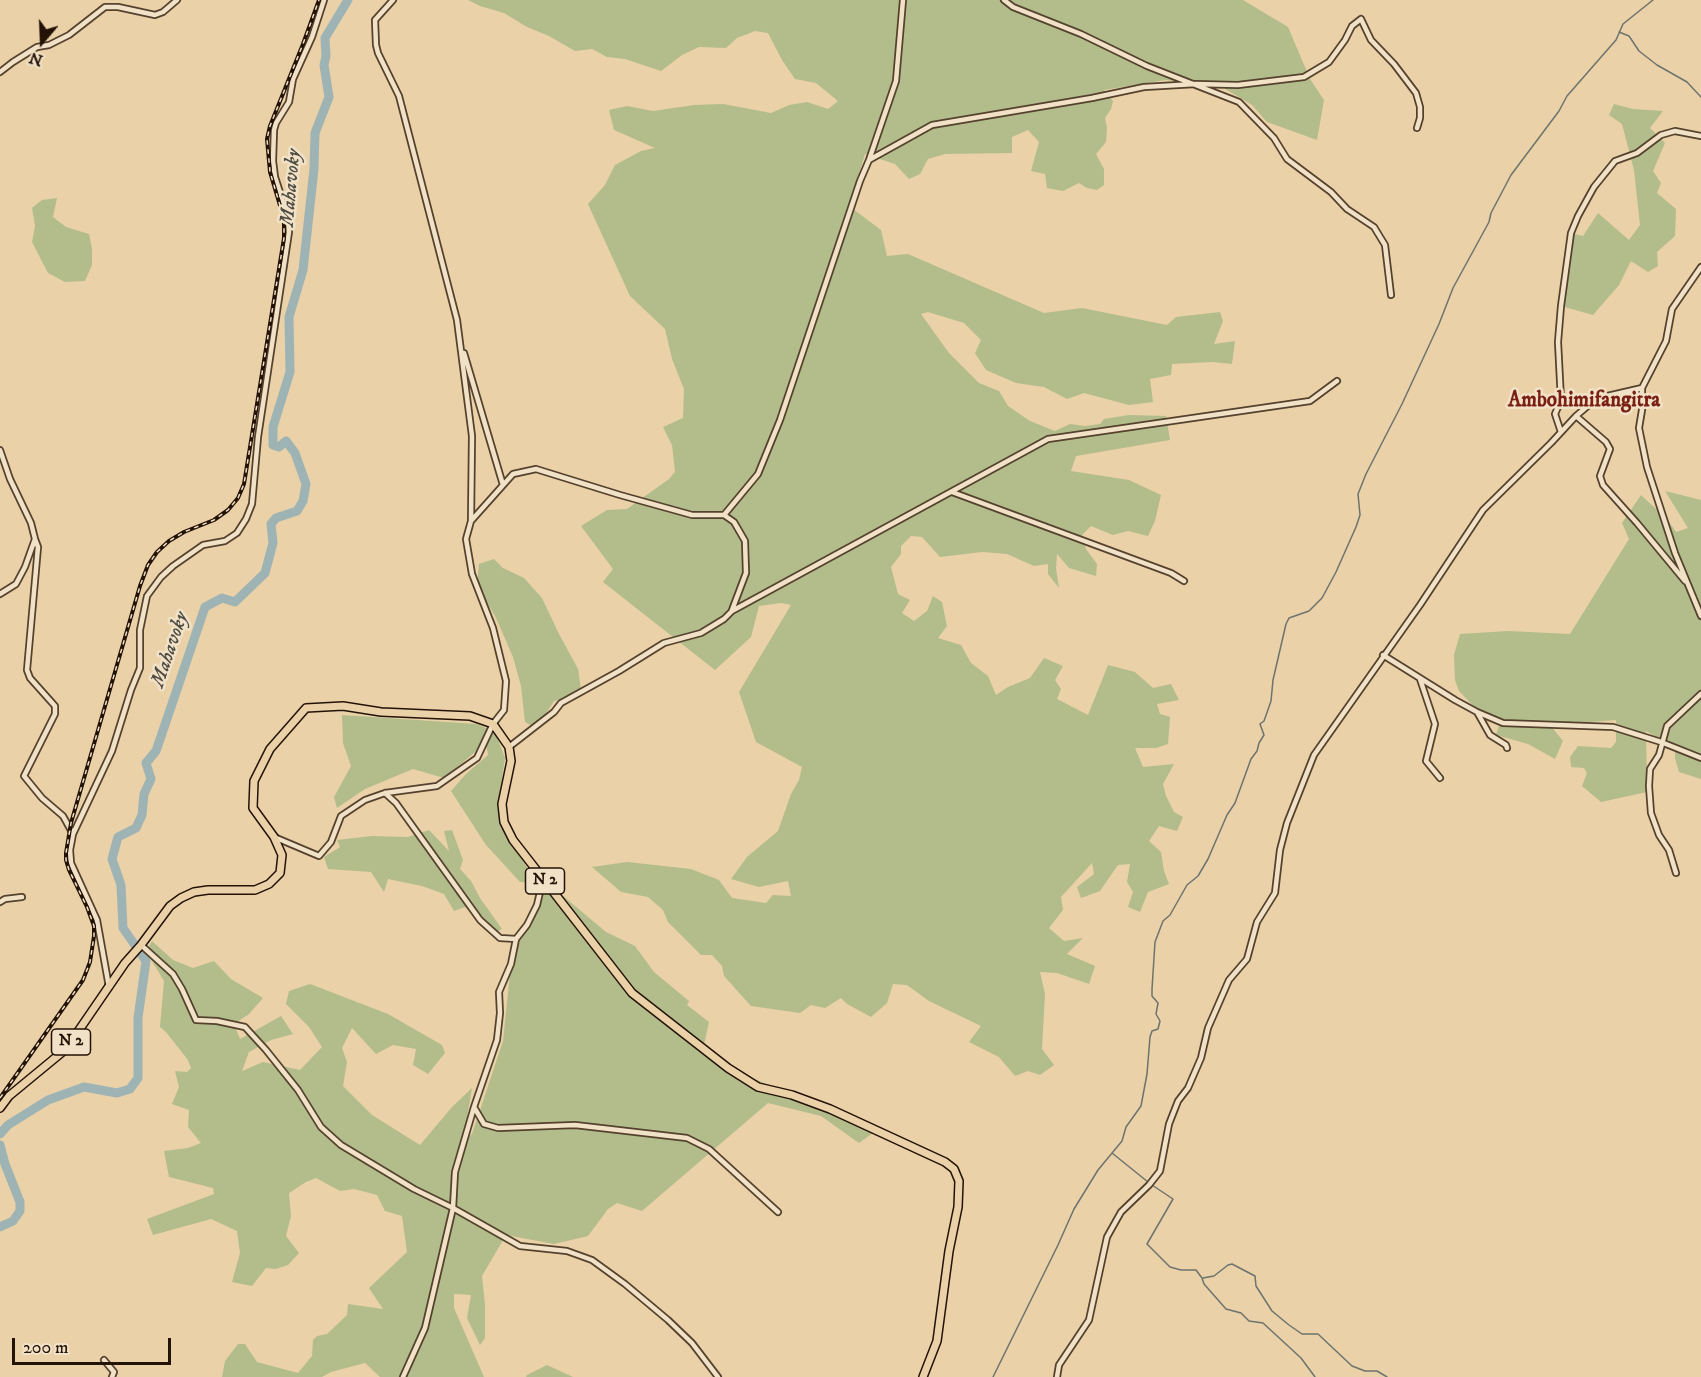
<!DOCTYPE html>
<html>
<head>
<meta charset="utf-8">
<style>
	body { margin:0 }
	#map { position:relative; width:1701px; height:1377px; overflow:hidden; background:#ead1a7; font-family:"IM FELL DW Pica",serif }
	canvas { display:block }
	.north { position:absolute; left:12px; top:12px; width:60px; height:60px; -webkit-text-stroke:4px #f1e1c6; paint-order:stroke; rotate:199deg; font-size:16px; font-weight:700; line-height:24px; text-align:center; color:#231206 }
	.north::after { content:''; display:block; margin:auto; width:21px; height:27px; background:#231206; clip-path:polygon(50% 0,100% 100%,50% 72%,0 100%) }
	.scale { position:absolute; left:12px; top:1338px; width:159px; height:27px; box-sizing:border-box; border:3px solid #231206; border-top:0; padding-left:8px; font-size:18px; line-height:21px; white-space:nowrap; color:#231206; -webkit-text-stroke:4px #f1e1c6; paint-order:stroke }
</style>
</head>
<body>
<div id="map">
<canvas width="1701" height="1377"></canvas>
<div class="north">N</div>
<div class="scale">200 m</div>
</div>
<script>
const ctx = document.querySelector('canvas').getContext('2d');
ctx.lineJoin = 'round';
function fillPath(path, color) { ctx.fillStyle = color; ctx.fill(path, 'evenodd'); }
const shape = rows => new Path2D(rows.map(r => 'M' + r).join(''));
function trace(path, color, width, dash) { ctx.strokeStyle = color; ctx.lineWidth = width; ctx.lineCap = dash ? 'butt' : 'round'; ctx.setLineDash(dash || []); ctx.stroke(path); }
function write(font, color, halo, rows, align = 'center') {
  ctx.font = font + ' "IM FELL DW Pica",serif'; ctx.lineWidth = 5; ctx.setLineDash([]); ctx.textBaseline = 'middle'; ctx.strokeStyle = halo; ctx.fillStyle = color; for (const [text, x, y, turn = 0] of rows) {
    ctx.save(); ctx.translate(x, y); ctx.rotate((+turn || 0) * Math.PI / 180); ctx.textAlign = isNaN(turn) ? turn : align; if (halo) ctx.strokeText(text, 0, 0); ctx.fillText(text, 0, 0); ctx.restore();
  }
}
const green = shape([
	[468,0,1243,0,1288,27,1310,79,1324,100,1317,140,1267,122,1252,105,1222,87,1166,80,1104,90,1113,101,1111,109,1105,118,1107,128,1106,142,1096,154,1104,169,1104,185,1097,190,1087,188,1079,183,1063,191,1047,188,1045,174,1031,171,1039,142,1028,130,1012,137,1012,153,945,154,928,159,920,174,909,179,895,164,865,154,849,206,881,230,887,256,908,254,1044,313,1082,308,1167,325,1176,317,1220,312,1223,321,1214,344,1235,341,1232,364,1212,362,1172,364,1171,375,1150,379,1153,402,1129,405,1084,393,1067,399,1044,387,1016,383,986,370,975,353,981,340,964,323,928,312,921,314,949,353,979,383,999,391,1008,406,1030,421,1055,431,1070,424,1085,426,1100,424,1104,419,1129,415,1166,416,1170,440,1076,456,1071,471,1129,480,1161,495,1155,521,1148,536,1128,531,1113,535,1091,526,1082,535,1086,549,1097,564,1096,576,1069,568,1057,554,1056,568,1059,588,1048,574,1048,564,1034,566,1007,554,982,552,940,557,922,537,911,536,901,546,901,554,891,567,898,594,910,600,902,613,914,621,927,611,933,596,942,602,947,626,938,638,961,645,971,663,988,676,996,695,1008,687,1030,678,1044,658,1063,666,1055,680,1061,689,1057,699,1088,715,1108,665,1135,672,1153,688,1171,684,1179,700,1157,704,1160,714,1170,717,1168,744,1156,748,1135,748,1143,767,1174,764,1163,784,1166,796,1174,812,1183,817,1177,831,1159,826,1149,841,1161,852,1164,871,1169,884,1148,892,1140,912,1128,907,1133,892,1127,882,1130,864,1118,865,1100,891,1081,898,1077,887,1094,874,1092,863,1061,897,1063,910,1049,928,1064,941,1083,938,1067,954,1095,966,1089,984,1057,973,1040,972,1045,994,1042,1049,1054,1065,1040,1075,1028,1071,1015,1076,999,1057,969,1042,981,1026,929,1001,907,985,893,984,887,1003,871,1017,847,1004,841,998,825,1008,811,1005,800,1013,751,1006,724,976,722,966,712,955,701,955,668,922,663,910,648,897,621,892,592,867,627,862,691,869,719,880,732,898,766,903,773,895,791,896,788,881,759,887,731,879,747,857,778,831,791,794,799,780,802,767,756,742,739,692,791,605,781,603,759,606,751,637,715,670,603,582,613,569,581,526,607,510,627,509,669,479,675,472,672,445,663,427,683,418,684,389,672,359,665,329,630,296,588,204,605,185,615,165,641,151,655,148,614,130,609,110,627,106,653,111,694,105,723,104,771,113,789,105,807,102,828,109,838,101,816,83,795,79,782,60,768,33,755,31,737,38,726,48,699,47,682,55,661,71,625,59,607,57,592,49,575,51,549,36,527,27,504,13,480,6],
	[1614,104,1633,109,1663,111,1650,128,1665,143,1653,171,1661,183,1657,193,1676,209,1675,236,1657,252,1658,266,1648,272,1631,261,1619,285,1593,315,1561,306,1571,233,1583,236,1598,213,1629,240,1640,225,1634,170,1622,124,1609,115],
	[57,198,53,217,66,227,89,234,92,249,92,265,85,281,65,282,48,273,32,242,35,226,32,208,42,200],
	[1665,491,1701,500,1701,779,1679,772,1675,758,1675,748,1646,731,1647,792,1601,802,1582,786,1587,773,1584,768,1571,767,1570,757,1578,746,1611,748,1616,742,1616,720,1550,725,1563,741,1555,759,1528,744,1496,735,1499,725,1480,713,1459,691,1455,680,1454,655,1460,634,1508,631,1570,634,1629,539,1622,523,1641,495,1667,519,1676,532,1688,528],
	[494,559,503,568,524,578,542,598,558,632,578,669,581,690,564,699,554,701,543,718,534,727,525,722,521,686,513,657,496,618,477,585,479,564],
	[342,715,477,724,495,732,505,758,498,805,501,826,537,883,520,882,486,845,451,791,466,774,488,755,486,743,444,778,413,769,365,789,337,808,334,797,351,766,343,743],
	[429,830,449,851,444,831,452,830,463,860,460,869,471,881,480,898,502,929,495,933,465,907,454,911,444,894,422,886,388,879,384,892,371,872,328,869,324,857,340,847,337,840,372,836,408,837],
	[543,879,606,932,635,946,654,972,689,1001,687,1005,709,1022,703,1049,728,1068,877,1130,859,1143,821,1116,768,1103,642,1211,617,1203,608,1209,588,1236,554,1244,506,1235,482,1276,485,1305,485,1338,480,1345,467,1318,471,1295,454,1294,454,1308,484,1377,380,1377,365,1363,331,1372,322,1377,222,1377,225,1361,238,1344,245,1344,257,1362,298,1373,312,1356,313,1340,317,1336,327,1334,347,1315,348,1304,383,1309,369,1288,407,1252,402,1216,385,1211,377,1195,354,1189,340,1191,316,1178,306,1182,289,1193,291,1216,286,1236,299,1253,288,1265,276,1269,266,1268,252,1286,232,1282,240,1253,237,1231,211,1219,153,1235,147,1219,214,1194,213,1188,169,1177,164,1151,188,1148,201,1143,188,1127,189,1110,172,1104,179,1087,175,1071,187,1072,191,1068,188,1060,166,1032,160,1027,164,981,146,951,152,941,173,960,193,968,214,961,231,979,263,998,249,1014,234,1024,240,1039,281,1016,293,1034,271,1040,249,1052,242,1071,263,1062,300,1070,322,1047,309,1027,286,1004,289,991,310,984,388,1014,442,1045,445,1053,428,1074,413,1065,416,1049,393,1045,376,1054,352,1028,342,1048,347,1062,343,1086,372,1115,420,1145,452,1107,472,1088,463,1142,472,1134,503,1041,511,964,516,939,537,905],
	[547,1365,573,1377,526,1377,527,1375]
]);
const stream = shape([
	[1619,32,1629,36,1639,51,1657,65,1687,82,1701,97],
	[1112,1153,1148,1182],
	[1152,1185,1173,1199,1147,1244,1170,1267,1181,1270,1196,1270,1202,1278,1204,1284,1226,1309,1241,1313,1249,1321,1263,1323,1301,1358,1315,1377],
	[1203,1278,1214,1276,1228,1265,1232,1264,1255,1276,1256,1286,1272,1311,1289,1325,1302,1334,1318,1334,1352,1366,1365,1371,1377,1371,1387,1377],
	[993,1377,1058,1245,1074,1209,1098,1170,1122,1141,1126,1127,1141,1106,1147,1074,1150,1037,1152,1031,1158,1029,1160,1021,1156,1014,1158,1003,1152,996,1152,989,1155,942,1163,921,1170,915,1187,885,1198,876,1208,859,1227,815,1235,803,1251,759,1257,751,1259,743,1264,735,1260,724,1264,721,1271,701,1273,680,1286,624,1289,618,1309,611,1322,598,1336,572,1356,527,1360,515,1358,494,1366,474,1402,404,1439,324,1453,288,1489,222,1491,213,1511,175,1559,111,1567,96,1616,40,1623,24,1653,0]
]);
const river = shape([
	[0,1134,8,1125,48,1100,84,1087,117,1093,130,1089,138,1078,138,1018,146,961,123,928,121,885,112,859,118,837,136,828,142,815,144,794,151,779,146,763,156,751,205,607,222,598,235,602,265,573,273,543,271,524,276,518,297,511,303,501,306,484,295,453,286,441,279,447,273,445,273,427,290,372,289,317,303,270,314,169,315,133,329,97,324,65,326,56,325,38,348,0],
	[0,1145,5,1164,20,1202,20,1211,13,1221,0,1227]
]);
const minor = shape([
	[393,0,375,20,376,45,378,53,399,96,457,320,472,436,471,521],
	[1004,0,1013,7,1081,34,1147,66,1239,102,1274,138,1287,159,1331,192,1347,209,1374,227,1385,245,1391,295],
	[0,72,13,62,37,47,49,45,69,35,105,7,118,7,155,15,163,12,177,0],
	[869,160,896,81,903,0],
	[464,353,503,485],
	[1642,388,1666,341,1672,309,1701,267],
	[1576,416,1606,442,1610,449,1600,476,1603,485,1637,523,1685,581],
	[1561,432,1555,414,1561,400,1558,342,1561,306,1571,233,1578,216,1594,187,1615,161,1637,153,1661,135,1675,131,1701,136],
	[0,450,10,479,31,523,35,539,25,567,16,584,0,594],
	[952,492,1171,573,1184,581],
	[724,515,734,522,745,541,746,573,732,610],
	[35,539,38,547,27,670,30,678,55,706,55,714,24,776,42,798,63,816,73,834],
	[1383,655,1455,700,1477,712,1503,723,1613,727,1661,742,1701,758],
	[1420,679,1435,724,1426,761,1440,778],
	[1477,712,1490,735,1506,745,1507,748],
	[509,747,554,712,561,703,619,671,664,643,701,633,724,619,732,611,1048,439,1310,401,1337,381],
	[385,793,396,803,480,920,500,938,516,939,527,925,537,905,543,879],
	[274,837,319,856,331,842,341,816,365,800,385,793,437,786,477,758,493,724,504,710,506,681,493,628,472,574,466,539,471,521,513,474,536,469,620,495,692,515,724,515,758,474,780,420,860,181,869,160,932,125,1092,98,1144,87,1196,84,1238,85,1304,77,1329,62,1345,40,1352,26,1361,19,1371,40,1394,64,1416,93,1420,107,1420,118,1417,128],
	[1676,873,1669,850,1659,835,1651,813,1649,786,1650,769,1659,755,1667,726,1701,694],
	[0,902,5,899,22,897],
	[516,939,511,964,499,992,500,1013,497,1040,474,1107,484,1124,498,1128,575,1125,687,1138,709,1149,778,1212],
	[141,945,173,974,182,989,196,1020,217,1021,245,1027,266,1050,298,1090,321,1127,341,1145,414,1189,453,1208,520,1246,567,1251,592,1260,625,1284,668,1320,692,1343,718,1377],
	[109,987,97,920,71,863,70,850,73,834,112,751,131,690,140,668,140,630,147,596,161,577,173,566,203,545,225,541,237,533,246,519,252,504,258,437,289,232,288,217,275,177,273,161,274,130,276,123,289,102,293,79,312,37,324,0],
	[104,1360,114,1372,112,1377],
	[403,1377,425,1328,453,1208,455,1172,474,1107],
	[1057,1377,1059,1365,1089,1320,1107,1237,1121,1212,1149,1185,1160,1171,1169,1124,1178,1101,1188,1088,1201,1058,1208,1028,1229,980,1247,959,1257,922,1275,893,1280,850,1287,823,1314,755,1420,605,1483,510,1551,443,1576,416,1590,404,1603,397,1642,388,1642,410,1639,428,1647,467,1675,553,1701,616]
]);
const primary = shape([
	[0,1108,9,1096,66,1049,125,963,141,945,170,906,181,898,194,892,208,890,255,890,269,884,280,873,282,855,274,837,253,808,254,781,270,749,306,708,343,706,381,712,470,716,493,724,509,747,511,761,502,804,504,822,513,840,632,993,728,1068,758,1087,792,1095,830,1109,945,1162,954,1169,959,1181,958,1207,949,1251,937,1341,923,1377]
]);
const rail = shape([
	[0,1098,83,980,90,962,94,936,94,926,87,907,69,870,66,860,66,853,71,823,140,586,148,565,157,552,169,541,184,532,214,520,228,510,238,498,244,484,284,238,284,219,270,172,267,139,270,126,303,44,319,0]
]);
const shields = [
	[545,881,39],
	[71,1042,39]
];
const shieldNames = [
	["N 2",545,881],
	["N 2",71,1042]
];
const waterNames = [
	["Mahavoky",292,188,-85],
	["Mahavoky",171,650,-71]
];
const quarterNames = [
	["Ambohimifangitra",1584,402]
];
fillPath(green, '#b2bd8b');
trace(stream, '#6d736e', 1.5);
trace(river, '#9eb4b4', 9);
trace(minor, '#55422e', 8);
trace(primary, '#231206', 10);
trace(minor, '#f1e1c6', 4.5);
trace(primary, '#ead1a7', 7);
trace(rail, '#231206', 4);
trace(rail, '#f1e1c6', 1.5, [4.5]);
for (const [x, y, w] of shields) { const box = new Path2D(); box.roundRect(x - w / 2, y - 13, w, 26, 4.5); ctx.fillStyle = '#f1e1c6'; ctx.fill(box); trace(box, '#231206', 1.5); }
write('bold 16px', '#231206', null, shieldNames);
write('italic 20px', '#4e4b43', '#f1e1c6', waterNames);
write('bold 21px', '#7a1f14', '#f1e1c6', quarterNames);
</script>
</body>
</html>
